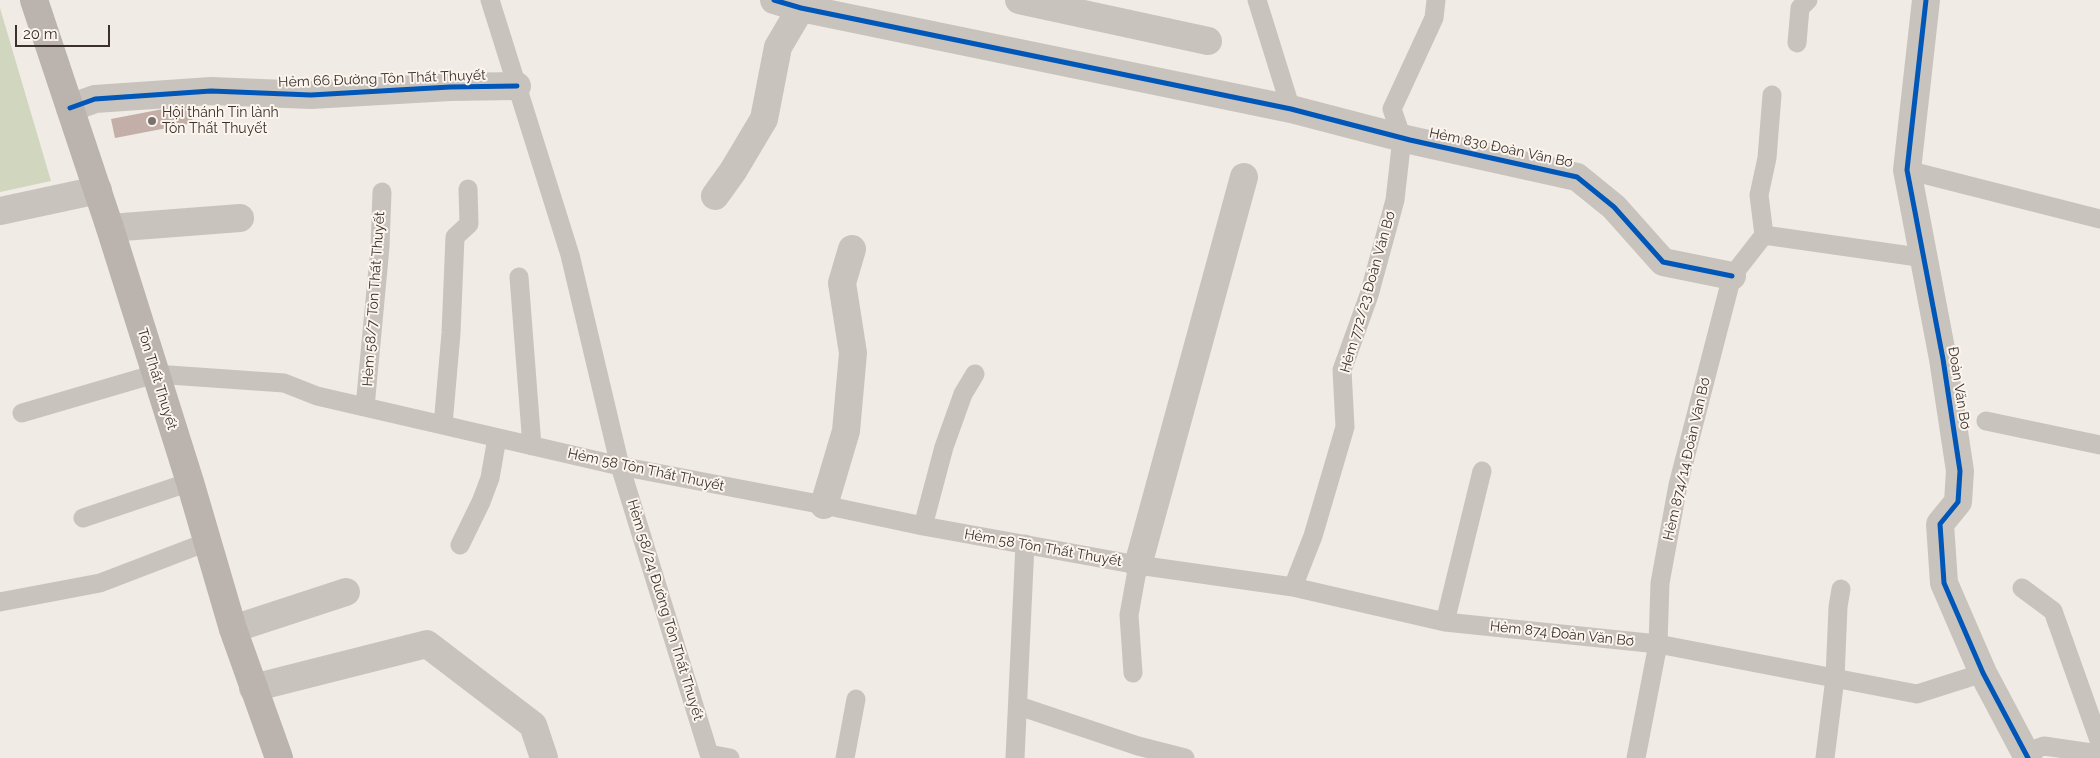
<!DOCTYPE html>
<html>
<head>
<meta charset="utf-8">
<style>
	body { margin:0 }
	#map { position:relative; width:2100px; height:758px; overflow:hidden; background:#f0ebe5; font-family:Raleway,sans-serif }
	canvas { display:block }
	.scale { position:absolute; left:15px; top:25px; width:95px; height:22px; box-sizing:border-box; border:2px solid #3b302b; border-top:0; padding-left:6px; font-size:15px; line-height:18px; white-space:nowrap; color:#3b302b; -webkit-text-stroke:4px #fbf5ee; paint-order:stroke }
</style>
</head>
<body>
<div id="map">
<canvas width="2100" height="758"></canvas>
<div class="scale">20 m</div>
</div>
<script>
const ctx = document.querySelector('canvas').getContext('2d');
ctx.lineJoin = 'round';
function fillPath(path, color) { ctx.fillStyle = color; ctx.fill(path, 'evenodd'); }
const shape = rows => new Path2D(rows.map(r => 'M' + r).join(''));
function trace(path, color, width, dash) { ctx.strokeStyle = color; ctx.lineWidth = width; ctx.lineCap = dash ? 'butt' : 'round'; ctx.setLineDash(dash || []); ctx.stroke(path); }
function write(font, color, halo, rows, align = 'center') {
  ctx.font = font + ' Raleway,sans-serif'; ctx.lineWidth = 4; ctx.setLineDash([]); ctx.textBaseline = 'middle'; ctx.strokeStyle = halo; ctx.fillStyle = color; for (const [text, x, y, turn = 0] of rows) {
    ctx.save(); ctx.translate(x, y); ctx.rotate((+turn || 0) * Math.PI / 180); ctx.textAlign = isNaN(turn) ? turn : align; if (halo) ctx.strokeText(text, 0, 0); ctx.fillText(text, 0, 0); ctx.restore();
  }
}
const green = shape([
	[0,8,51,181,0,192]
]);
const building = shape([
	[189,104,193,123,115,138,111,119]
]);
const service = shape([
	[490,0,570,255,620,466,709,754,730,758],
	[1257,0,1291,109],
	[1797,43,1800,8,1808,0],
	[1907,170,2100,219],
	[1764,235,1925,258],
	[1764,235,1759,195,1767,158,1772,95],
	[519,277,532,446],
	[365,407,380,247,382,192],
	[22,413,155,374,284,383,317,396,620,466,824,505,923,526,1138,565,1293,587,1445,622,1658,644,1917,694,1983,673],
	[1986,421,2100,445],
	[443,425,451,333,455,237,469,224,468,189],
	[83,518,190,482],
	[923,526,944,447,963,394,975,374],
	[460,545,481,502,490,478,497,438],
	[1293,587,1313,536,1345,427,1342,370,1369,295,1395,200,1402,138,1392,109,1434,18,1436,0],
	[2022,588,2053,611,2100,743],
	[0,602,100,583,207,542],
	[1445,622,1482,471],
	[1133,673,1129,615,1138,565],
	[1019,706,1138,746,1185,758],
	[2025,753,2044,746,2100,754],
	[845,758,856,699],
	[1015,758,1025,544],
	[1636,758,1658,644,1660,583,1678,485,1732,276,1764,235],
	[1825,758,1835,678,1838,607,1841,589]
]);
const minor = shape([
	[774,0,801,8,1291,109,1410,140,1577,177,1614,207,1663,262,1732,276],
	[1019,0,1208,41],
	[70,108,95,99,211,91,311,95,450,87,517,86],
	[715,196,733,171,764,119,778,47,801,8],
	[0,211,98,190],
	[110,228,240,218],
	[824,505,846,431,853,353,842,283,852,249],
	[1138,565,1244,177],
	[233,629,346,592],
	[253,688,427,644,533,725,544,758]
]);
const tertiary = shape([
	[1926,0,1907,170,1943,359,1960,471,1958,502,1940,524,1944,583,1983,673,2028,758]
]);
const secondary = shape([
	[34,0,110,228,190,482,233,629,279,758]
]);
const cycleway = shape([
	[774,0,801,8,1291,109,1410,140,1577,177,1614,207,1663,262,1732,276],
	[1926,0,1907,170,1943,359,1960,471,1958,502,1940,524,1944,583,1983,673,2028,758],
	[70,108,95,99,211,91,311,95,450,87,517,86]
]);
const markers = [
	[152,121,5,"#7a716c"]
];
const streetNames = [
	["Hẻm 66 Đường Tôn Thất Thuyết",382,79,-2],
	["Hẻm 830 Đoàn Văn Bơ",1501,148,12],
	["Hẻm 772/23 Đoàn Văn Bơ",1368,292,-74],
	["Hẻm 58/7 Tôn Thất Thuyết",374,299,-86],
	["Tôn Thất Thuyết",157,379,73],
	["Đoàn Văn Bơ",1959,388,81],
	["Hẻm 874/14 Đoàn Văn Bơ",1687,459,-77],
	["Hẻm 58 Tôn Thất Thuyết",646,470,12],
	["Hẻm 58 Tôn Thất Thuyết",1043,548,10],
	["Hẻm 58/24 Đường Tôn Thất Thuyết",665,610,73],
	["Hẻm 874 Đoàn Văn Bơ",1562,634,6]
];
const poiNames = [
	["Hội thánh Tin lành",162,113],
	["Tôn Thất Thuyết",162,129]
];
fillPath(green, '#d1d6bf');
fillPath(building, '#c3afa7');
trace(service, '#c9c3be', 19);
trace(minor, '#c9c3be', 28);
trace(tertiary, '#c9c3be', 28);
trace(secondary, '#bab3ae', 28);
trace(cycleway, '#0057b8', 5);
for (const [x, y, r, color] of markers) { const dot = new Path2D(); dot.arc(x, y, r, 0, 2 * Math.PI); ctx.fillStyle = color; ctx.fill(dot); trace(dot, '#fbf5ee', 2); }
write('14px', '#3b302b', '#fbf5ee', streetNames);
write('14px', '#3b302b', '#fbf5ee', poiNames, 'left');
</script>
</body>
</html>
